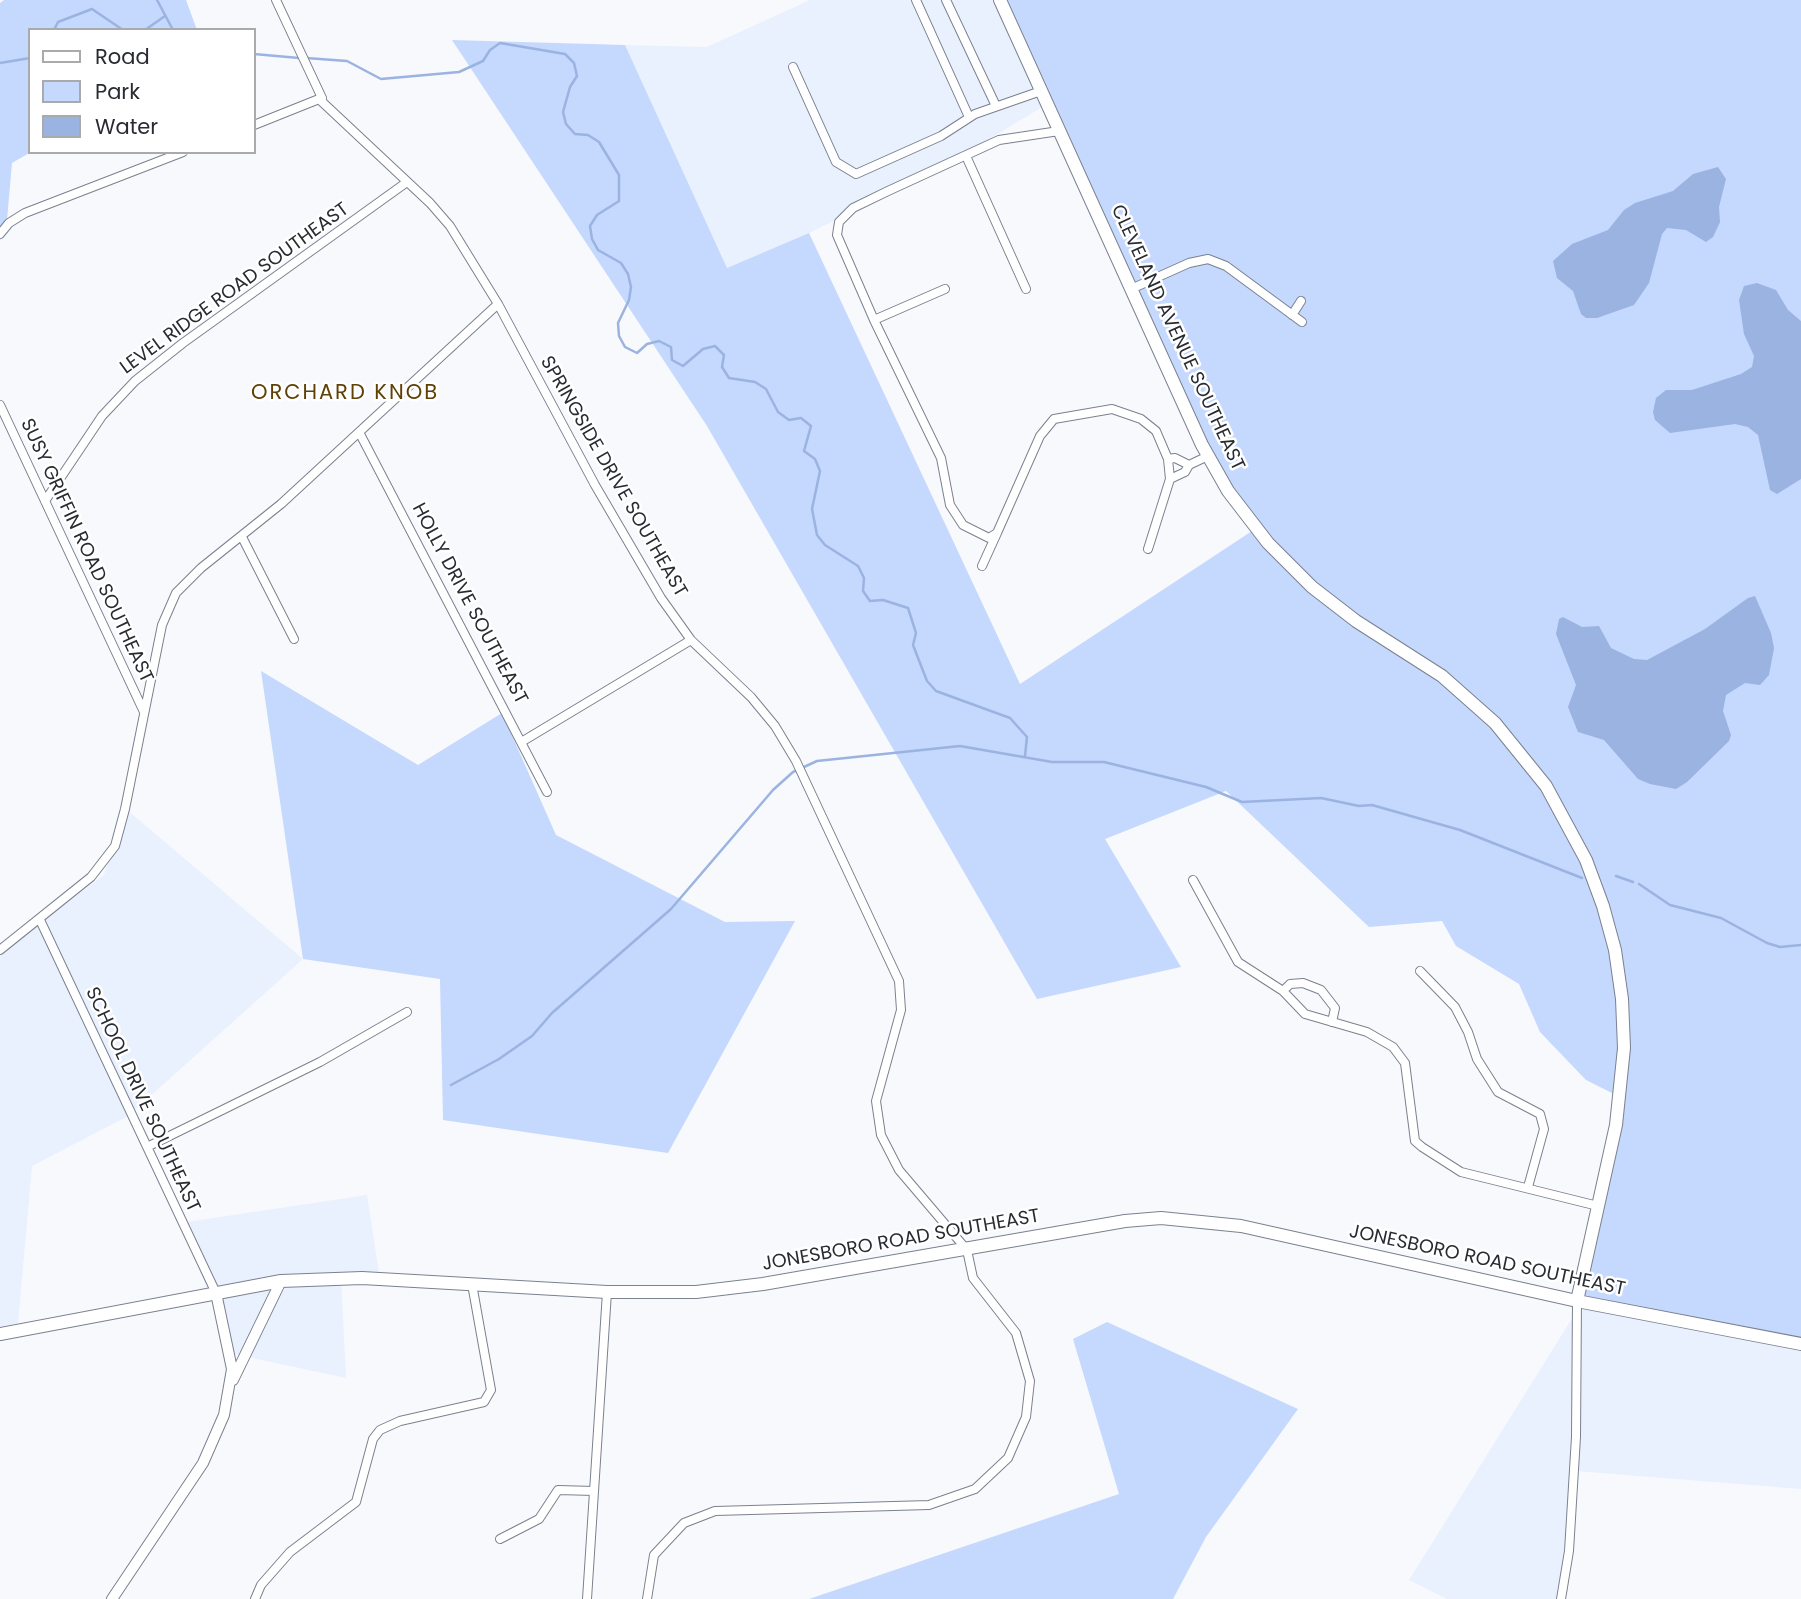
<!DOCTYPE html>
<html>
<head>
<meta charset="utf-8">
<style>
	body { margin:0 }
	#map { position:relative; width:1801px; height:1599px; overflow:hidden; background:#f8f9fd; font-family:Poppins,sans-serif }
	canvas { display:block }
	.legend { position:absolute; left:28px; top:28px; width:228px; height:126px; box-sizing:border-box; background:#fff; border:2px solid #a9aaac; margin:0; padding:9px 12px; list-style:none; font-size:21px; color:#282b30 }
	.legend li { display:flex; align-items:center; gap:14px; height:35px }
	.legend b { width:35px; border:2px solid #a9aaac }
</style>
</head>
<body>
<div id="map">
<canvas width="1801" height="1599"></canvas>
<ul class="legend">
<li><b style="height:9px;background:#fff"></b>Road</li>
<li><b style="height:19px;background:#c5d8fd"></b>Park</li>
<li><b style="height:19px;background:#9bb3e1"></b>Water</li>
</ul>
</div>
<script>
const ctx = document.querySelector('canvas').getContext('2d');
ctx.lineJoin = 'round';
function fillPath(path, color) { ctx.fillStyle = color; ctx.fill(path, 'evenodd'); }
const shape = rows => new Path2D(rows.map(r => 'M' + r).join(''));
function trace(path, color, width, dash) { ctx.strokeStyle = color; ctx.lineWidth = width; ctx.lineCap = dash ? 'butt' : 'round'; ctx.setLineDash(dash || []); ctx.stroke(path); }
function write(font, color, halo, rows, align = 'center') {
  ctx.font = font + ' Poppins,sans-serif'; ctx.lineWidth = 5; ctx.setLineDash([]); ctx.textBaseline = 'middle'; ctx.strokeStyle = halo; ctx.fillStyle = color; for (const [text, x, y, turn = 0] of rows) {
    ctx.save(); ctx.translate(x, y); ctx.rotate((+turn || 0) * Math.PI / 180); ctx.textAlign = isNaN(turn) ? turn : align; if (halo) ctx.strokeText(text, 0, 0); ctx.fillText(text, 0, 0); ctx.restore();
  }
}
const built = shape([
	[810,0,999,0,1044,106,946,165,809,233,727,268,625,45,707,47],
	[126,809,303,959,128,1116,32,1166,18,1323,0,1327,0,948,23,936,104,875],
	[367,1195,380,1279,341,1277,346,1378,234,1354,180,1223],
	[1581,1304,1801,1346,1801,1489,1576,1471,1568,1590,1564,1599,1447,1599,1409,1580]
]);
const green = shape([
	[4,0,186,0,197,30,30,30,31,152,12,163,7,220,0,241,0,3],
	[999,0,1801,0,1801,1346,1581,1304,1616,1131,1614,1094,1586,1080,1540,1032,1519,984,1456,946,1442,921,1369,927,1226,791,1105,839,1181,967,1037,999,707,426,452,40,625,45,727,268,809,233,1020,684,1252,531,1213,474],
	[261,671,418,765,502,713,556,835,725,922,795,921,668,1153,443,1120,440,979,303,959],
	[1107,1322,1298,1409,1206,1537,1173,1599,809,1599,1119,1494,1073,1339]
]);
const water = shape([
	[1718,167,1726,179,1719,207,1720,222,1713,237,1706,242,1686,230,1667,228,1662,234,1649,283,1634,305,1597,318,1586,318,1581,314,1573,291,1557,278,1553,261,1572,244,1608,230,1624,210,1635,203,1673,191,1693,174],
	[1757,283,1776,290,1788,310,1801,321,1801,479,1777,494,1770,490,1758,435,1748,427,1735,424,1670,433,1655,420,1653,412,1656,398,1666,390,1692,390,1741,374,1752,367,1754,356,1744,334,1739,300,1744,286],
	[1755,596,1771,633,1774,648,1769,675,1760,685,1745,683,1726,695,1723,711,1731,735,1729,741,1687,782,1676,789,1650,784,1638,779,1604,740,1578,732,1568,707,1576,685,1556,634,1559,619,1563,617,1582,627,1599,626,1611,648,1634,659,1647,660,1705,629,1748,598]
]);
const stream = shape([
	[157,0,173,30],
	[54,30,58,22,92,9,123,30],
	[145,30,165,16],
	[254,54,299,58],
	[306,58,347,61,381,79,459,72,483,61,490,50,500,43,565,54,574,63,577,76,570,87,563,112,566,124,575,134,588,135,599,142,619,175,619,201,597,215,590,226,592,239,598,250,621,263,628,274,631,287,629,300,618,323,619,336,625,347,637,353,647,344,659,341,671,347,672,360,683,366,703,349,715,346,724,355,722,367,729,378,755,382,766,389,778,412,789,420,801,418,811,426,804,451,815,459,820,471,812,509,817,535,825,545,858,566,864,578,863,591,870,601,883,600,908,608,916,633,913,645,927,681,936,691,1010,718,1027,737,1025,756],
	[0,63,30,58],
	[1616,876,1633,882],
	[1639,884,1670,905,1721,918,1767,943,1780,947,1801,945],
	[451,1085,499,1059,532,1036,552,1013,671,909,773,790,793,772,817,761,960,746,1052,762,1104,762,1206,787,1242,802,1321,798,1359,806,1372,805,1460,830,1582,878]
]);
const minor = shape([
	[276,0,322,98,319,99,430,203,450,226,498,304,595,485,661,598,691,640,751,697,775,726,796,761,899,981,901,1010,876,1101,881,1135,899,1170,967,1250,973,1278,1016,1333,1030,1381,1026,1417,1008,1458,975,1489,929,1505,715,1511,684,1523,654,1555,647,1599],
	[916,0,969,117],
	[946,0,996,106],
	[793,67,836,162,856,174,941,136,975,114,1041,91],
	[254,125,319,99],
	[1059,131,999,140,888,191,853,208,839,222,837,235,874,320,941,458,950,505,963,525,989,538,997,533,1040,436,1054,419,1112,409,1141,419,1156,431,1168,459,1170,479,1148,549],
	[966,156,1026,289],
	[0,234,9,223,25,213,183,152],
	[1131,289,1189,263,1208,259,1226,266,1302,322],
	[1292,315,1301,301],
	[874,320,945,289],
	[0,405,144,712],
	[359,432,547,792],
	[1168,459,1175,458,1189,465],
	[1170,479,1185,472,1189,465,1208,456],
	[45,501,102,416,135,381,183,343,407,182],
	[242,537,294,639],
	[982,566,997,533],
	[523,741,691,640],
	[1193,880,1238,962,1283,991,1305,1014,1367,1032,1393,1047,1405,1063,1415,1141,1422,1147,1461,1172,1598,1206],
	[40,920,216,1293],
	[0,950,91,877,115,846,125,809,162,625,176,593,201,568,281,504,498,304],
	[1420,971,1455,1007,1468,1032,1477,1059,1498,1092,1540,1114,1544,1129,1528,1187],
	[1283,991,1290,984,1303,983,1321,990,1335,1008,1332,1022],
	[147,1147,320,1062,407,1012],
	[500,1539,539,1519,558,1490,594,1491],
	[255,1599,261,1585,290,1552,356,1502,373,1439,380,1430,400,1421,484,1402,491,1390,472,1284],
	[587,1599,607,1292],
	[1561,1599,1569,1551,1576,1437,1577,1301]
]);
const tertiary = shape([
	[233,1380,281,1281],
	[112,1599,203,1463,224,1415,232,1369,216,1293]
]);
const secondary = shape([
	[1000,0,1202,445,1228,491,1268,543,1312,587,1356,621,1442,676,1495,723,1546,786,1586,860,1603,906,1615,950,1622,999,1624,1048,1616,1125,1577,1301],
	[0,1334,281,1281,362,1278,607,1292,696,1292,763,1284,1125,1221,1161,1218,1241,1226,1577,1301,1801,1344]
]);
const streetNames = [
	["LEVEL RIDGE ROAD SOUTHEAST",235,289,-36],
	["CLEVELAND AVENUE SOUTHEAST",1177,338,65],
	["SPRINGSIDE DRIVE SOUTHEAST",613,477,60],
	["SUSY GRIFFIN ROAD SOUTHEAST",86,551,65],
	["HOLLY DRIVE SOUTHEAST",469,604,62],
	["SCHOOL DRIVE SOUTHEAST",142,1100,65],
	["JONESBORO ROAD SOUTHEAST",901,1241,-10],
	["JONESBORO ROAD SOUTHEAST",1487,1261,12]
];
const neighbourhoodNames = [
	["ORCHARD KNOB",345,394]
];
fillPath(built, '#e9f0fe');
fillPath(green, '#c5d8fd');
fillPath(water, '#9bb3e1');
trace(stream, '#9bb3e1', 2.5);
trace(minor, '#7a818f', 10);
trace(tertiary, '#7a818f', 12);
trace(secondary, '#7a818f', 14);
trace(minor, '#fff', 8);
trace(tertiary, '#fff', 10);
trace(secondary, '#fff', 12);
write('19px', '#282b30', '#fff', streetNames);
ctx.letterSpacing = '2px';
write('21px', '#5f4106', '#fff', neighbourhoodNames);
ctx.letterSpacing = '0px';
</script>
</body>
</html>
